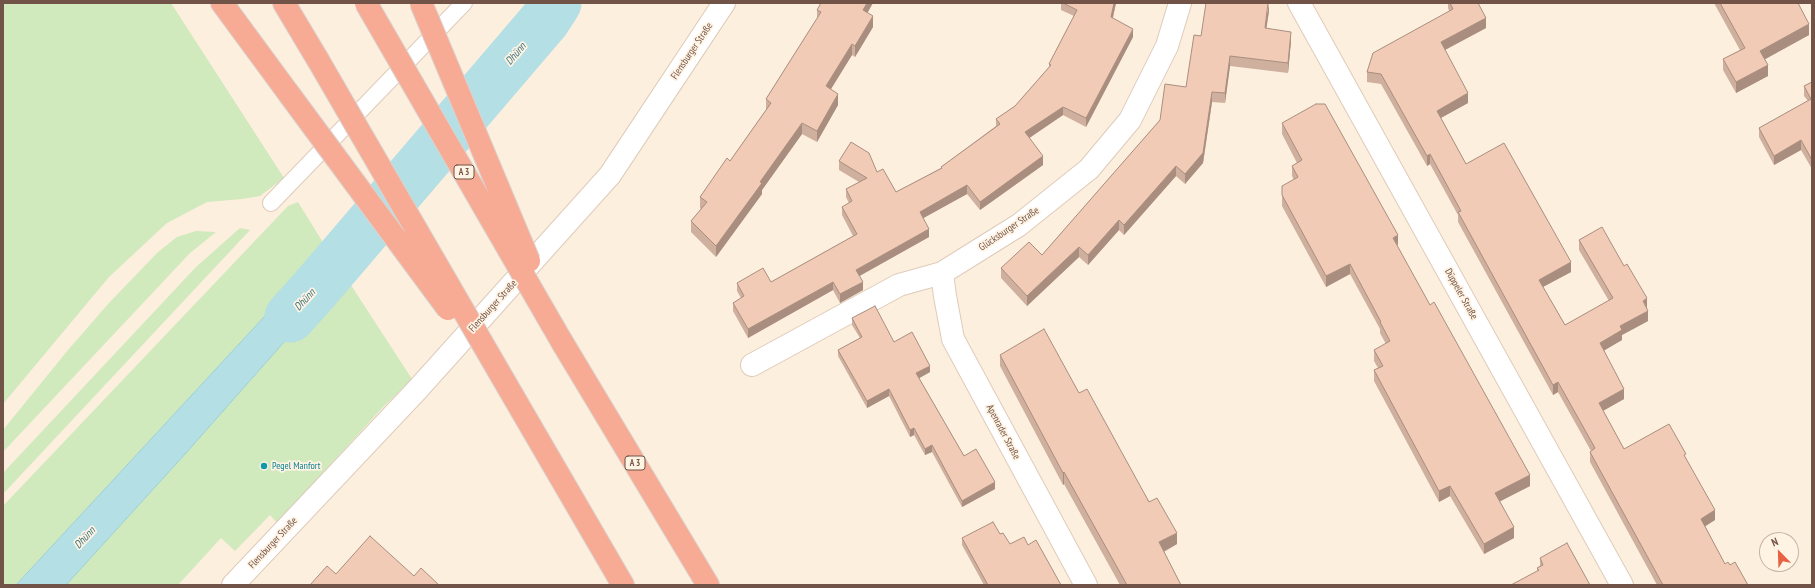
<!DOCTYPE html>
<html>
<head>
<meta charset="utf-8">
<style>
	body { margin:0 }
	#map { position:relative; width:1815px; height:588px; overflow:hidden; background:#fcefde; font-family:"PT Sans Narrow",sans-serif }
	canvas { display:block }
	.frame { position:absolute; inset:0; border:4px solid #715447; pointer-events:none }
	.north { position:absolute; left:1759px; top:532px; width:40px; height:40px; box-sizing:border-box; background:#fff3e4; border:1px solid #c6b3a5; border-radius:50%; rotate:337deg; font-size:11px; font-weight:700; line-height:16px; text-align:center; color:#715447 }
	.north::after { content:''; display:block; margin:auto; width:14px; height:18px; background:#e76142; clip-path:polygon(50% 0,100% 100%,50% 72%,0 100%) }
</style>
</head>
<body>
<div id="map">
<canvas width="1815" height="588"></canvas>
<div class="frame"></div>
<div class="north">N</div>
</div>
<script>
const ctx = document.querySelector('canvas').getContext('2d');
ctx.lineJoin = 'round';
function fillPath(path, color) { ctx.fillStyle = color; ctx.fill(path, 'evenodd'); }
const shape = rows => new Path2D(rows.map(r => 'M' + r).join(''));
function trace(path, color, width, dash) { ctx.strokeStyle = color; ctx.lineWidth = width; ctx.lineCap = dash ? 'butt' : 'round'; ctx.setLineDash(dash || []); ctx.stroke(path); }
function write(font, color, halo, rows, align = 'center') {
  ctx.font = font + ' "PT Sans Narrow",sans-serif'; ctx.lineWidth = 3.5; ctx.setLineDash([]); ctx.textBaseline = 'middle'; ctx.strokeStyle = halo; ctx.fillStyle = color; for (const [text, x, y, turn = 0] of rows) {
    ctx.save(); ctx.translate(x, y); ctx.rotate((+turn || 0) * Math.PI / 180); ctx.textAlign = isNaN(turn) ? turn : align; if (halo) ctx.strokeText(text, 0, 0); ctx.fillText(text, 0, 0); ctx.restore();
  }
}
const green = shape([
	[3,3,171,3,284,178,260,196,242,199,207,202,167,223,109,277,3,404],
	[298,202,327,249,16,585,3,585,3,506,288,206],
	[240,228,250,230,3,494,3,473,196,267],
	[196,231,216,232,190,253,3,452,3,430,68,350,109,303,158,252,177,237],
	[347,279,412,379,383,407,277,523,270,515,235,551,221,538,178,585,66,585,186,453,292,333]
]);
const water = shape([
	[327,249,347,278,292,333,186,453,66,585,16,585,327,249]
]);
const river = shape([
	[290,317,315,289,545,20,556,3]
]);
const service = shape([
	[271,203,464,3]
]);
const minor = shape([
	[1299,3,1622,585],
	[942,273,945,296,953,339,1086,585],
	[752,365,899,285,942,273,1019,225,1089,169,1130,120,1167,46,1180,3],
	[233,585,417,390,610,175,724,3]
]);
const motorway = shape([
	[222,3,289,94],
	[284,3,318,60],
	[562,342,708,585],
	[513,396,623,585]
]);
const motorwayBridge = shape([
	[366,3,562,342],
	[421,3,529,261],
	[318,60,513,396],
	[289,94,448,309]
]);
const wall = shape([
	[1061,3,1116,3,1113,18,1133,37,1086,127,1063,115,1029,138,1043,165,980,210,967,194,923,218,929,237,859,276,863,290,840,303,833,290,748,338,733,311,733,303,741,298,737,291,737,283,771,282,853,236,842,215,842,207,849,203,846,197,846,189,859,182,839,170,839,161,877,172,896,192,941,168,941,167,996,126,996,119,1015,106,1049,67,1049,64,1074,16,1061,10],
	[1448,3,1478,3,1486,28,1445,50,1468,103,1441,118,1466,164,1571,272,1543,287,1565,325,1609,301,1579,250,1579,240,1647,307,1648,321,1622,335,1622,340,1604,350,1624,399,1603,411,1624,449,1686,458,1715,520,1705,526,1725,564,1730,565,1748,585,1657,585,1590,462,1590,452,1591,451,1558,392,1553,395,1458,222,1458,215,1430,164,1427,166,1381,84,1367,82,1367,72,1449,11,1448,8],
	[1714,3,1798,3,1809,35,1765,59,1768,76,1736,93,1723,70,1723,59,1740,50],
	[817,10,868,13,873,27,855,57,852,55,831,89,838,105,817,142,802,134,762,190,762,194,716,257,691,232,691,221,701,209,700,208,700,197,730,161,766,110,766,99,817,19],
	[1269,11,1266,28,1291,41,1288,73,1230,66,1225,103,1212,102,1203,163,1185,184,1176,176,1124,235,1119,230,1088,265,1079,257,1027,306,1001,278,1001,268,1042,255,1160,120,1186,87,1201,36],
	[1812,82,1812,169,1801,150,1774,165,1759,137,1759,128,1808,101,1804,96,1804,86],
	[1282,123,1397,246,1530,486,1500,501,1514,538,1484,554,1450,496,1439,502,1374,381,1374,370,1378,368,1374,361,1374,350,1386,344,1380,333,1380,329,1350,274,1326,287,1282,206,1282,186,1294,180,1292,176,1292,166,1297,163,1282,134],
	[852,318,894,342,930,372,919,378,964,456,995,489,962,507,932,452,925,455,914,435,910,437,889,396,867,408,838,356,838,350,860,338,852,325],
	[1000,355,1079,393,1177,544,1164,552,1181,585,1120,585,1064,484,1063,485,1000,366],
	[1000,534,1010,544,1028,545,1061,585,984,585,962,545,962,538],
	[1540,558,1590,585,1537,571,1537,568,1540,566]
]);
const shadedWall = shape([
	[867,3,873,3,863,21,863,10],
	[1114,3,1116,3,1111,25,1111,17],
	[1269,3,1269,11,1265,38,1265,28],
	[873,16,873,27,855,57,855,46],
	[1486,18,1486,28,1441,52,1441,42],
	[1809,24,1809,35,1760,62,1760,51],
	[1133,29,1133,37,1086,127,1086,118],
	[1291,32,1291,41,1288,73,1288,63],
	[852,44,852,55,826,97,826,86],
	[1230,56,1230,66,1225,103,1225,93],
	[1768,65,1768,76,1736,93,1736,82],
	[1212,92,1212,102,1203,163,1185,184,1185,174],
	[1468,93,1468,103,1437,120,1437,111],
	[838,94,838,105,817,142,817,131],
	[1063,107,1063,115,1025,141,1025,132],
	[802,123,802,134,762,190,762,194,716,257,716,246,760,182],
	[1801,140,1801,150,1774,165,1774,156],
	[1430,154,1430,164,1427,166,1427,156],
	[1043,156,1043,165,980,210,980,202],
	[1176,166,1176,176,1124,235,1124,225],
	[967,185,967,194,920,220,920,212],
	[1119,220,1119,230,1088,265,1088,255],
	[929,229,929,237,856,278,856,270],
	[1398,235,1398,246,1393,238],
	[1079,247,1079,257,1027,306,1027,296],
	[1571,262,1571,272,1539,289,1539,280],
	[1350,264,1350,274,1326,287,1326,276],
	[833,282,833,290,748,338,748,329],
	[863,282,863,290,840,303,840,294],
	[1647,298,1647,308,1643,301],
	[1648,311,1648,321,1622,335,1622,340,1600,353,1600,343,1620,326],
	[930,366,930,372,916,380,916,373],
	[1558,382,1558,392,1553,395,1553,385],
	[889,389,889,396,867,408,867,401],
	[1624,389,1624,399,1599,413,1599,403],
	[914,428,914,435,910,437,910,430],
	[932,445,932,452,925,455,925,449],
	[1064,472,1064,484,1063,485,1063,473],
	[1530,475,1530,486,1495,504,1495,493],
	[995,482,995,489,962,507,962,501],
	[1450,486,1450,496,1439,502,1439,491],
	[1715,510,1715,520,1701,529,1701,519],
	[1514,527,1514,538,1484,554,1484,544],
	[1177,533,1177,544,1159,554,1159,542]
]);
const building = shape([
	[821,3,867,3,863,10,873,16,855,46,852,44,826,86,838,94,817,131,802,123,760,182,762,183,716,246,691,221,707,202,700,197,727,158,730,161,771,103,766,99,821,12,817,10,821,3],
	[1063,3,1114,3,1111,17,1133,29,1086,118,1063,107,1025,132,1043,156,980,202,967,185,920,212,929,229,856,270,863,282,840,294,833,282,748,329,733,303,744,296,737,283,763,268,771,282,857,234,842,207,852,201,846,189,867,178,839,161,851,142,869,153,877,172,883,169,896,192,942,168,941,167,952,159,1000,124,996,119,1015,106,1051,65,1049,64,1077,10,1063,3],
	[1206,3,1268,3,1265,28,1291,32,1288,63,1230,56,1225,93,1212,92,1203,153,1185,174,1176,166,1124,225,1119,220,1088,255,1079,247,1027,296,1001,268,1029,242,1042,255,1160,120,1165,84,1186,87,1194,35,1201,36,1206,3],
	[1450,3,1478,3,1486,18,1441,42,1468,93,1437,111,1466,164,1504,143,1571,262,1539,280,1565,325,1613,298,1579,240,1602,227,1624,266,1627,264,1647,298,1643,301,1648,311,1620,326,1622,330,1600,343,1624,389,1599,403,1624,449,1669,424,1686,454,1684,455,1715,510,1701,519,1725,564,1728,562,1730,565,1735,562,1748,585,1663,585,1590,452,1595,448,1558,382,1553,385,1458,212,1461,211,1430,154,1427,156,1381,74,1367,72,1373,53,1453,9,1450,3],
	[1720,3,1798,3,1809,24,1760,51,1768,65,1736,82,1723,59,1745,48,1720,3],
	[1812,82,1812,160,1801,140,1774,156,1759,128,1811,99,1804,86,1812,82],
	[1316,104,1325,104,1398,235,1393,238,1430,305,1434,302,1530,475,1495,493,1514,527,1484,544,1450,486,1439,491,1374,370,1383,366,1374,350,1390,341,1380,322,1381,322,1350,264,1326,276,1282,195,1282,186,1298,177,1292,166,1302,160,1282,123,1316,104],
	[875,306,894,342,912,332,930,366,916,373,964,456,976,449,995,482,962,501,932,445,925,449,914,428,910,430,889,389,867,401,838,350,862,337,852,318,875,306],
	[1044,329,1079,393,1087,389,1149,502,1157,498,1177,533,1159,542,1181,585,1127,585,1064,472,1063,473,1000,355,1044,329],
	[993,522,1000,534,1003,533,1010,544,1024,537,1028,545,1036,540,1061,585,988,585,962,538,993,522],
	[370,536,414,576,421,568,439,585,310,585,327,566,336,574,370,536],
	[1567,543,1590,585,1511,585,1539,570,1537,568,1543,565,1540,558,1567,543]
]);
const markers = [
	[264,466,4,"#0f9aa8"]
];
const shields = [
	[464,172,20],
	[635,463,20]
];
const shieldNames = [
	["A 3",464,172],
	["A 3",635,463]
];
const streetNames = [
	["Flensburger Straße",692,51,-56],
	["Glücksburger Straße",1009,229,-34],
	["Düppeler Straße",1461,294,61],
	["Flensburger Straße",493,306,-48],
	["Apenrader Straße",1003,432,62],
	["Flensburger Straße",273,543,-47]
];
const cultureNames = [
	["Pegel Manfort",272,466]
];
const waterNames = [
	["Dhünn",516,54,-50],
	["Dhünn",305,300,-47],
	["Dhünn",85,538,-47]
];
fillPath(green, '#d0e9bd');
fillPath(water, '#b3dfe5');
trace(water, '#9acfd6', 1);
trace(river, '#b3dfe5', 51);
trace(service, '#dfcbba', 18);
trace(minor, '#dfcbba', 24);
trace(motorway, '#dad3cf', 24);
trace(service, '#fff', 16);
trace(minor, '#fff', 22);
trace(motorway, '#f7ab94', 22);
trace(motorwayBridge, '#dad3cf', 24, []);
trace(motorwayBridge, '#f7ab94', 22);
fillPath(wall, '#cfaf9d');
fillPath(shadedWall, '#a98e7f');
fillPath(building, '#f1cbb6');
trace(building, '#a98e7f', 1);
for (const [x, y, r, color] of markers) { const dot = new Path2D(); dot.arc(x, y, r, 0, 2 * Math.PI); ctx.fillStyle = color; ctx.fill(dot); trace(dot, '#fff3e4', 1.5); }
for (const [x, y, w] of shields) { const box = new Path2D(); box.roundRect(x - w / 2, y - 7, w, 14, 3); ctx.fillStyle = '#fff3e4'; ctx.fill(box); trace(box, '#715447', 1); }
write('bold 9px', '#715447', null, shieldNames);
write('10px', '#715447', '#fff3e4', streetNames);
write('10px', '#0d838f', '#fff3e4', cultureNames, 'left');
write('italic 11px', '#3e767f', '#fff3e4', waterNames);
</script>
</body>
</html>
